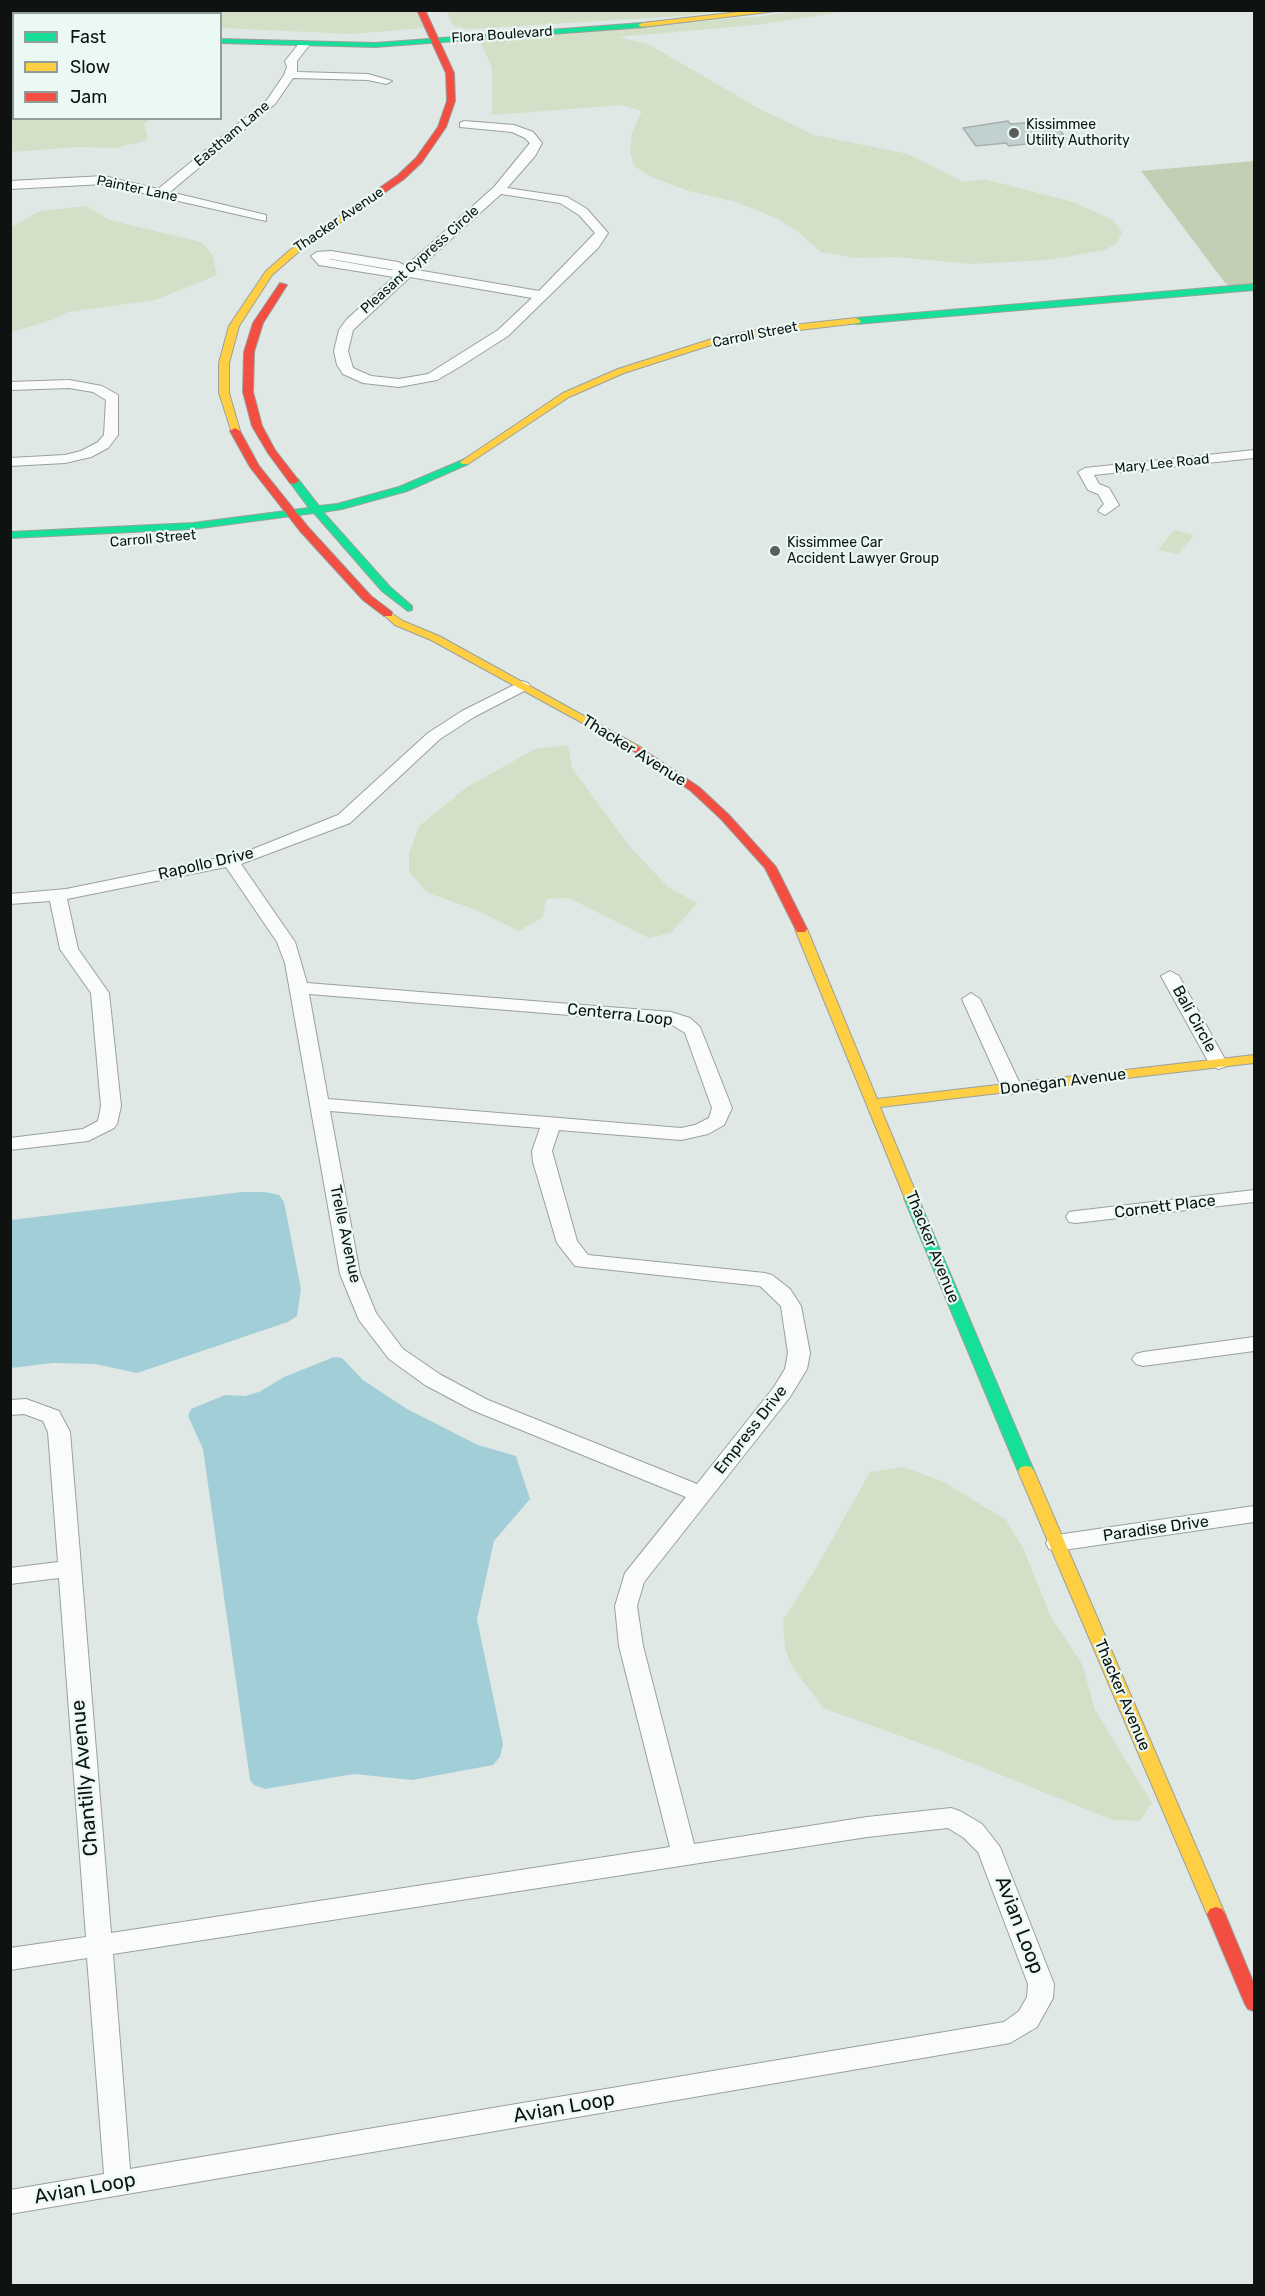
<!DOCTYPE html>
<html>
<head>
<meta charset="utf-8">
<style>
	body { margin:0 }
	#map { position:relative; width:1265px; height:2296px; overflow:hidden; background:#e0e8e5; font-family:Rubik,sans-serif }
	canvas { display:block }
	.frame { position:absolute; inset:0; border:12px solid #0e1311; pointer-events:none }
	.legend { position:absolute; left:12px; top:12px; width:210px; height:108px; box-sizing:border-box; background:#eaf9f3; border:2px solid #929d99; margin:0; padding:8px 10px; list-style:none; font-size:18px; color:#0e1311 }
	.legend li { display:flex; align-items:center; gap:12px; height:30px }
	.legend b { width:30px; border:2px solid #929d99 }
</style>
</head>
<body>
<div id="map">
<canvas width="1265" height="2296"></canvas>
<div class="frame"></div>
<ul class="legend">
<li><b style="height:8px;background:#16e098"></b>Fast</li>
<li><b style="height:8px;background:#ffcf43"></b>Slow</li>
<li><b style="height:8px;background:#f24e42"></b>Jam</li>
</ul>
</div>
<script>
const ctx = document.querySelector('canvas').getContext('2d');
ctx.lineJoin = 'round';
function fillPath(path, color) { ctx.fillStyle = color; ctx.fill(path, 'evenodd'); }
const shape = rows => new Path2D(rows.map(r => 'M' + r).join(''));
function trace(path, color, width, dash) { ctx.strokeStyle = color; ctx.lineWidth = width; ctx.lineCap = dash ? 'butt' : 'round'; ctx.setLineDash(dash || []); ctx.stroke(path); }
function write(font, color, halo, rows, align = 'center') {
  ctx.font = font + ' Rubik,sans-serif'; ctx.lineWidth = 4.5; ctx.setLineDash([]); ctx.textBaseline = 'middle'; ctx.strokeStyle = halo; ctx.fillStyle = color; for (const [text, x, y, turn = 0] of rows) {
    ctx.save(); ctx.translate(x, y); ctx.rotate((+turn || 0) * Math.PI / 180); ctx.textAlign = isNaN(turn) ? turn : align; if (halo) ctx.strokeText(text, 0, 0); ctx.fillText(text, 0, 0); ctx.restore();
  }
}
const green = shape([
	[185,11,416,11,424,28,352,34,221,28,220,14,189,13],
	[446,11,723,11,684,16,468,29,453,26],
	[794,11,849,11,756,25,618,37,648,44,760,109,814,135,908,154,964,182,984,179,1073,202,1113,220,1122,232,1117,243,1105,250,1048,260,971,264,897,257,855,258,821,252,798,232,776,218,736,202,689,191,651,177,634,166,630,152,632,132,642,111,621,105,492,115,492,68,479,39,763,16],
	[11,86,13,86,14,118,151,119,144,123,148,140,116,148,79,147,11,152],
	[87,206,109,220,201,242,212,254,217,275,155,300,68,312,52,320,11,332,11,227,40,211],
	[1174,530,1194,535,1178,554,1158,550],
	[568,745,572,768,631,848,668,887,697,903,671,933,649,938,569,898,546,899,543,917,519,931,474,909,428,893,409,872,409,854,419,826,467,787,535,749],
	[903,1467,944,1482,1006,1520,1023,1548,1051,1617,1082,1664,1095,1710,1152,1803,1140,1821,1113,1820,939,1750,823,1708,791,1665,785,1647,783,1620,815,1570,870,1472]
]);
const forest = shape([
	[1254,161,1254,284,1231,286,1225,283,1141,171]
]);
const water = shape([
	[242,1192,265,1192,279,1195,284,1202,301,1289,297,1316,288,1322,137,1373,95,1364,53,1363,11,1368,11,1220],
	[334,1357,342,1358,363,1380,407,1409,478,1445,516,1456,530,1499,494,1541,477,1619,503,1744,500,1757,493,1765,412,1780,354,1774,265,1789,254,1785,250,1780,203,1449,188,1416,191,1409,225,1395,245,1396,259,1392,284,1377]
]);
const building = shape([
	[1008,121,1010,124,1052,121,1067,139,1009,146,1006,143,976,146,963,128,1008,121]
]);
const street = shape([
	[85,10,94,11,99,14,83,14,85,10],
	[124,10,135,10,135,14,124,14,124,10],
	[14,32,14,38,10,39,10,33,14,32],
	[301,41,311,43,297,61,297,72,368,74,392,81,386,84,368,80,293,78,275,104,170,192,266,215,266,221,104,184,10,189,10,181,104,176,158,189,267,100,284,75,287,67,285,61,301,41],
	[464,121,514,125,533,132,542,143,535,156,507,188,567,197,587,209,608,233,598,248,508,336,461,366,437,380,399,387,363,383,343,374,337,365,334,351,339,330,347,319,394,277,319,265,311,256,317,252,331,251,398,262,406,266,494,187,530,143,525,138,512,132,460,127,460,123,464,121],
	[501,194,560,203,579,215,595,233,539,291,417,270,501,194],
	[328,259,331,259,395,270,390,270,328,259],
	[410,277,532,298,498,330,428,374,399,379,371,376,353,368,348,351,353,330,410,277],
	[69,380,102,386,118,395,118,435,108,448,91,457,65,463,10,466,10,458,65,455,81,451,98,442,104,435,106,400,93,392,69,388,10,390,10,382,69,380],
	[1254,450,1254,458,1094,475,1099,484,1109,488,1119,505,1105,515,1098,511,1104,504,1098,494,1088,490,1078,472,1085,468,1254,450],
	[522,681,528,683,530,686,528,689,474,717,440,739,350,823,241,864,295,942,307,983,671,1012,690,1018,700,1027,732,1108,724,1125,708,1134,681,1140,559,1130,552,1151,577,1241,588,1255,765,1273,772,1275,790,1289,801,1306,810,1353,807,1369,790,1397,644,1582,637,1606,643,1646,694,1844,867,1817,951,1808,960,1811,982,1824,1000,1847,1054,1984,1053,1998,1037,2027,1010,2043,10,2214,10,2190,104,2174,87,1958,10,1970,10,1948,86,1937,59,1578,10,1584,10,1568,58,1562,48,1432,43,1421,24,1414,10,1415,10,1400,26,1399,59,1411,70,1432,111,1933,670,1847,619,1646,615,1606,625,1573,686,1497,472,1410,425,1385,389,1359,359,1320,340,1274,285,963,277,942,226,867,67,899,78,949,109,993,121,1106,117,1124,114,1128,88,1141,10,1150,10,1138,83,1129,98,1121,101,1106,91,993,60,949,50,901,10,904,10,894,66,889,243,853,338,815,428,733,462,711,522,681],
	[309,994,669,1023,685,1033,712,1108,709,1118,695,1125,681,1128,328,1099,309,994],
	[330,1111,540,1128,532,1151,533,1162,557,1243,575,1266,760,1286,781,1306,788,1353,785,1369,774,1387,697,1484,488,1400,441,1375,403,1349,376,1313,360,1274,330,1111],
	[948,1828,964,1838,978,1852,1028,1984,1027,1997,1019,2011,1004,2022,130,2169,113,1954,867,1837,948,1828],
	[1170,971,1179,976,1227,1063,1225,1067,1218,1069,1209,1063,1161,976,1170,971],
	[971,993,980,999,1022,1088,1019,1092,1012,1094,1002,1088,962,999,971,993],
	[1254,1190,1254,1202,1076,1223,1069,1222,1066,1217,1069,1212,1076,1211,1254,1190],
	[1254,1337,1254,1351,1143,1366,1136,1364,1132,1359,1136,1354,1143,1352,1254,1337],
	[1254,1506,1254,1522,1057,1551,1049,1549,1046,1543,1049,1537,1057,1535,1254,1506]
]);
const fast = shape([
	[642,23,645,23,645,27,375,47,220,43,220,39,375,43,642,23],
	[1254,284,1254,290,856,324,851,321,856,318,1254,284],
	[465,459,468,460,468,464,407,491,342,509,323,512,390,587,412,606,412,610,408,611,382,591,314,513,193,529,10,538,10,532,193,523,309,508,289,481,294,478,298,479,319,506,337,504,399,487,465,459],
	[911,1194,918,1198,1034,1471,1031,1475,1026,1476,1021,1475,1018,1471,904,1198,911,1194]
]);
const slow = shape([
	[756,10,785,10,642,27,638,25,642,23,756,10],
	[14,70,14,74,10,75,10,71,14,70],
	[344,213,351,215,296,254,272,275,239,326,229,363,229,393,240,431,232,433,219,393,219,363,229,326,266,271,290,250,344,213],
	[856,318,861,321,859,323,765,334,714,344,624,373,569,397,468,464,462,464,460,462,563,393,618,369,712,339,765,328,856,318],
	[388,611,403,621,439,636,642,748,640,750,632,750,431,640,395,625,383,614,388,611],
	[801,925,807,929,877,1099,1254,1055,1254,1063,880,1107,918,1198,916,1201,906,1201,795,929,801,925],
	[1026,1466,1031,1467,1034,1471,1225,1914,1222,1919,1216,1921,1210,1919,1207,1914,1018,1471,1021,1467,1026,1466]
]);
const jam = shape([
	[417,10,425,10,454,73,455,101,446,127,422,162,404,179,350,217,344,217,344,213,398,175,416,158,438,127,447,101,446,73,417,10],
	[280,283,287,285,263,323,254,352,253,392,262,426,275,450,299,481,294,484,290,483,268,453,252,426,243,392,244,352,253,323,280,283],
	[235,428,240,431,259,466,308,527,371,596,392,612,392,616,384,616,363,600,300,531,250,467,230,431,235,428],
	[636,745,699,787,729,815,776,867,807,929,805,932,797,932,765,868,721,819,691,791,632,750,632,746,636,745],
	[1216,1907,1222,1909,1225,1914,1254,1984,1254,2011,1248,2009,1245,2004,1207,1914,1210,1909,1216,1907]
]);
const markers = [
	[1014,133,6,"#585e5b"],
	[775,551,6,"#585e5b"]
];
const farStreetnames = [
	["Flora Boulevard",502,35,-4],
	["Eastham Lane",232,134,-40],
	["Painter Lane",137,189,12],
	["Thacker Avenue",339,220,-34],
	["Pleasant Cypress Circle",420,260,-42],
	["Carroll Street",755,335,-11],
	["Mary Lee Road",1162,464,-6],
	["Carroll Street",153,539,-5]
];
const farPoinames = [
	["Kissimmee",1026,125],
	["Utility Authority",1026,141],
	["Kissimmee Car",787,543],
	["Accident Lawyer Group",787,559]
];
const streetNames = [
	["Thacker Avenue",634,751,32],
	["Rapollo Drive",206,864,-13],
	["Centerra Loop",620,1015,6],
	["Bali Circle",1194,1019,61],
	["Donegan Avenue",1063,1082,-7],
	["Cornett Place",1165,1207,-7],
	["Trelle Avenue",345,1234,78],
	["Thacker Avenue",932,1247,68],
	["Empress Drive",751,1430,-52],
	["Paradise Drive",1156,1529,-8],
	["Thacker Avenue",1122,1695,67]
];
const nearStreetnames = [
	["Chantilly Avenue",85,1778,-95],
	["Avian Loop",1019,1925,69],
	["Avian Loop",564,2108,-10],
	["Avian Loop",85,2189,-10]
];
fillPath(green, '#d3dfc7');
fillPath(forest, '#c2cfb4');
fillPath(water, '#a2cfd7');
fillPath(building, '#c1d1cf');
trace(building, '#a8afad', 1.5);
trace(street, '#9aa09e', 2);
trace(fast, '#9aa09e', 2);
trace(slow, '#9aa09e', 2);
trace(jam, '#9aa09e', 2);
fillPath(street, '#fafcfb');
fillPath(fast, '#16e098');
fillPath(slow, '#ffcf43');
fillPath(jam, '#f24e42');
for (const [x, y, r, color] of markers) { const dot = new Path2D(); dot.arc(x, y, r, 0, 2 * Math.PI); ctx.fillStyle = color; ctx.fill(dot); trace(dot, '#eaf9f3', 2); }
write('14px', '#0e1311', '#eaf9f3', farStreetnames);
write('14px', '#0e1311', '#eaf9f3', farPoinames, 'left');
write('16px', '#0e1311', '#eaf9f3', streetNames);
write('20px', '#0e1311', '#eaf9f3', nearStreetnames);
</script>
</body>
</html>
